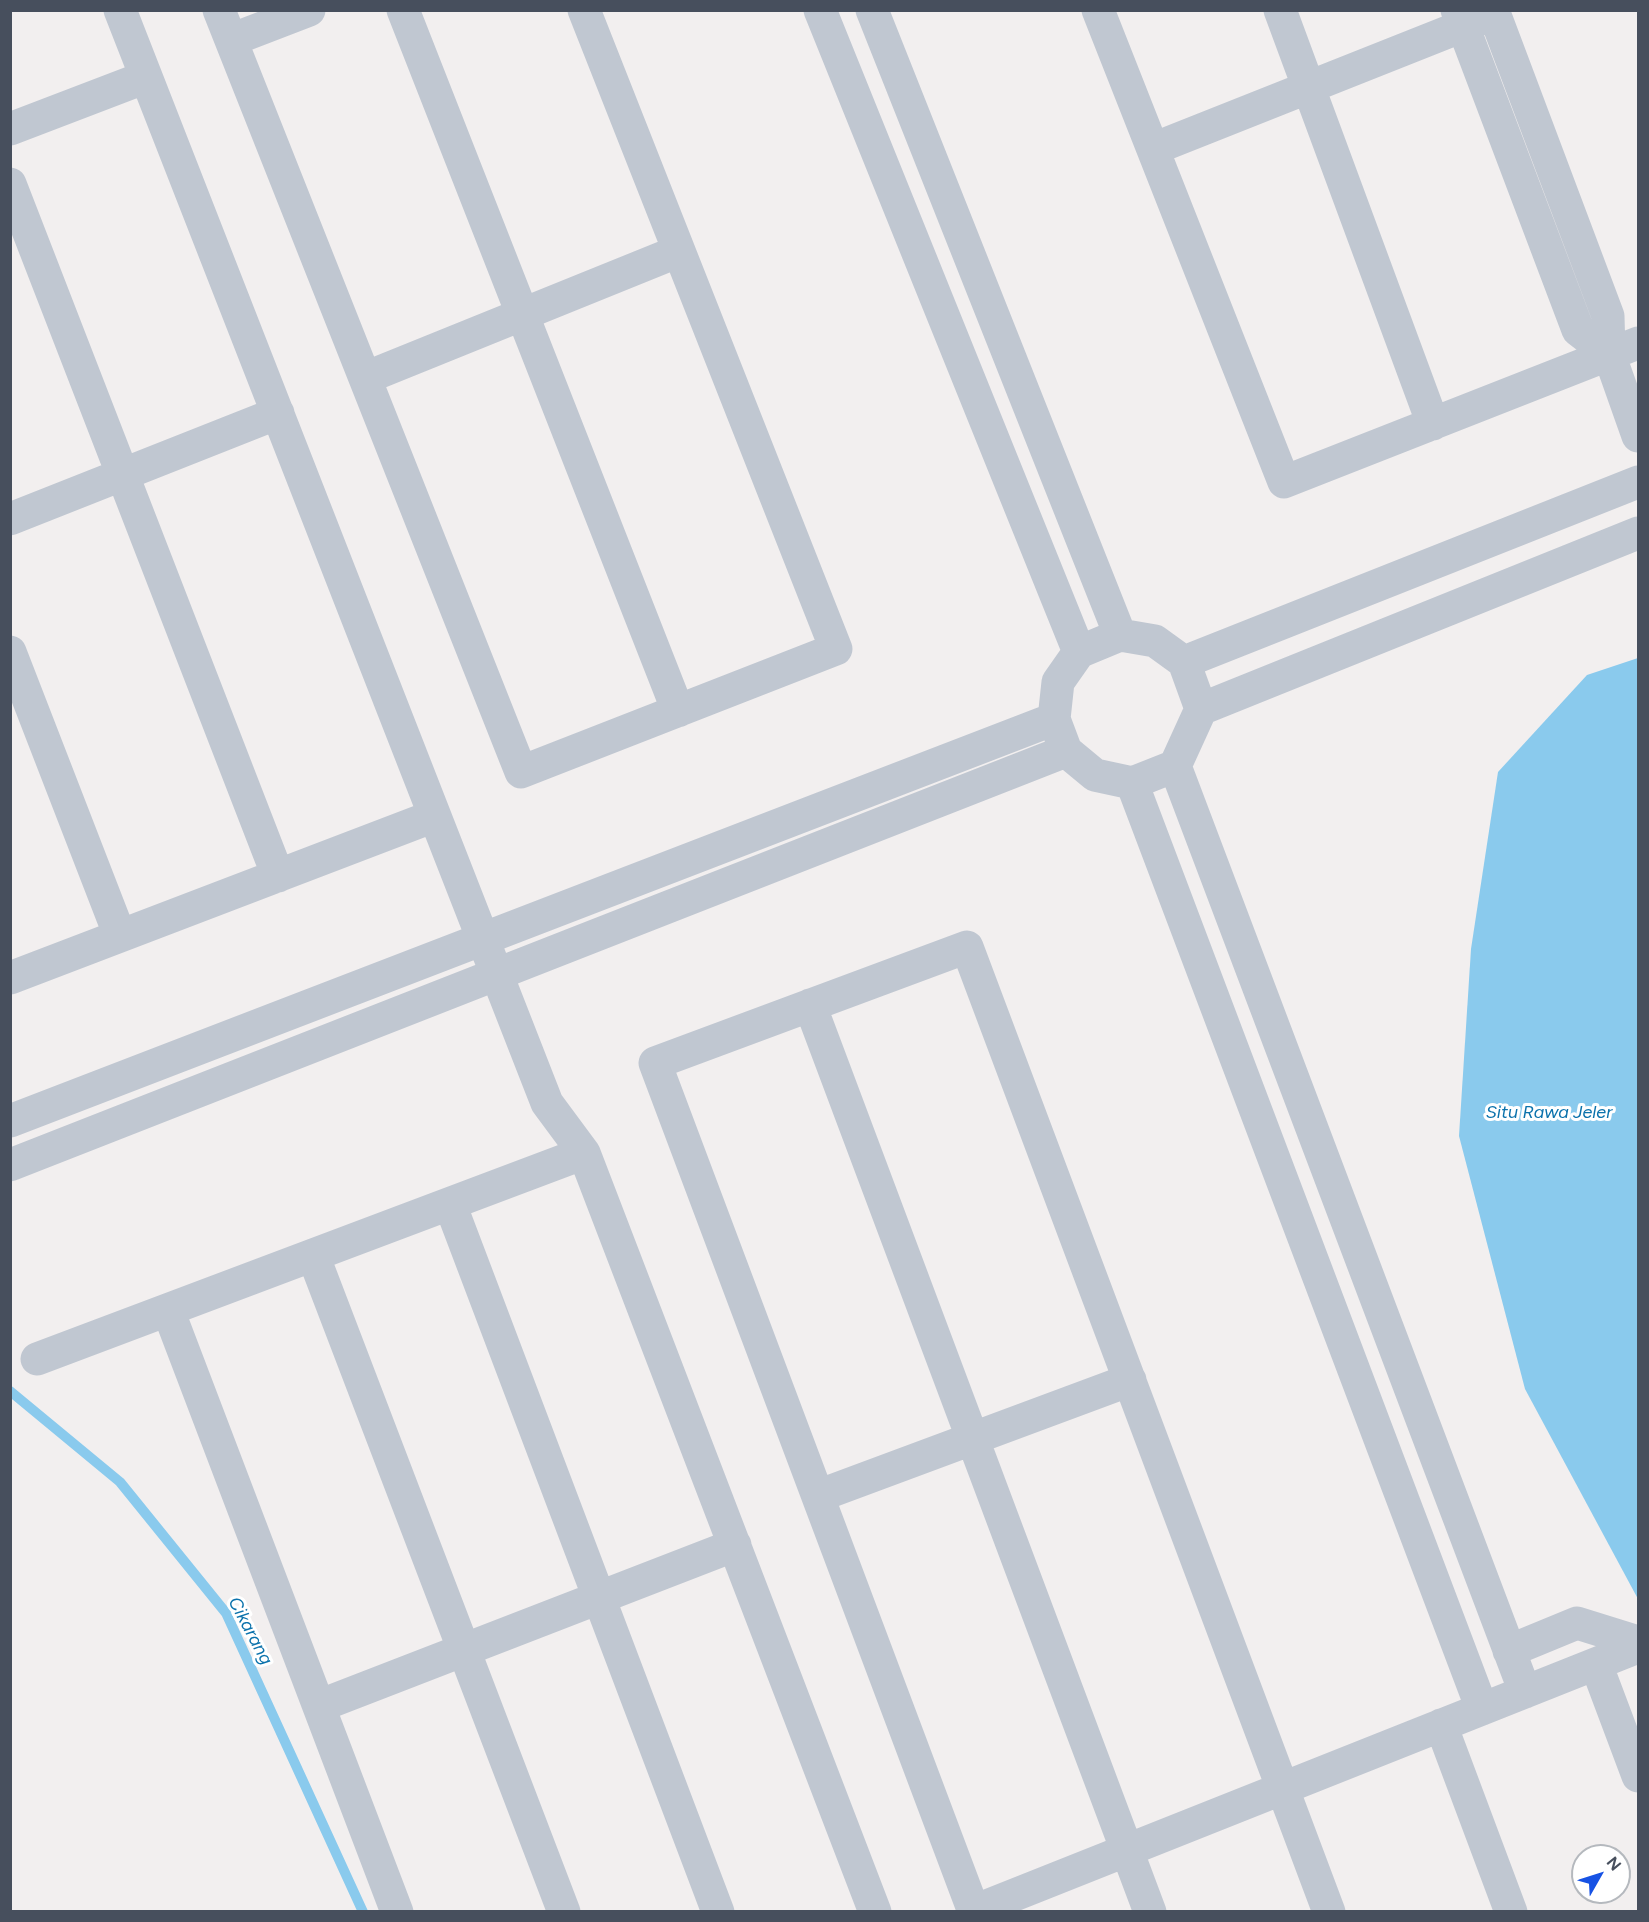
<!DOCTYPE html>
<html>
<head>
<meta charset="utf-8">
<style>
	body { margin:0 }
	#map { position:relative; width:1649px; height:1922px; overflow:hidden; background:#f2efef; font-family:Figtree,sans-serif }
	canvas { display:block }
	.frame { position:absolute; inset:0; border:12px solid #474f5d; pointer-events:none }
	.north { position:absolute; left:1571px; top:1844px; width:60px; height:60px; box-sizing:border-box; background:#fff; border:2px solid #b5b9be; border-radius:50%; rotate:51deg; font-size:16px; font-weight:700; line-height:24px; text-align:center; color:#474f5d }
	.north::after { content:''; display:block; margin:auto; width:21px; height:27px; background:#1752e4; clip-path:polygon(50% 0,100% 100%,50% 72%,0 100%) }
</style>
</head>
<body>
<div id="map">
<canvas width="1649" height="1922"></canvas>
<div class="frame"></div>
<div class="north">N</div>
</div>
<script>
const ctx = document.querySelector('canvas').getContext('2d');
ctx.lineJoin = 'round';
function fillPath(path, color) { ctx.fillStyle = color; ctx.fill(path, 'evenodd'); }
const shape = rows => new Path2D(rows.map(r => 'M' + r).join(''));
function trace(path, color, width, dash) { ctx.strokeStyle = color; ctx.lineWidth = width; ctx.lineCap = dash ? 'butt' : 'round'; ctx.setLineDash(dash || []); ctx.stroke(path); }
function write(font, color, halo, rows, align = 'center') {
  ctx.font = font + ' Figtree,sans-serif'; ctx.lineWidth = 6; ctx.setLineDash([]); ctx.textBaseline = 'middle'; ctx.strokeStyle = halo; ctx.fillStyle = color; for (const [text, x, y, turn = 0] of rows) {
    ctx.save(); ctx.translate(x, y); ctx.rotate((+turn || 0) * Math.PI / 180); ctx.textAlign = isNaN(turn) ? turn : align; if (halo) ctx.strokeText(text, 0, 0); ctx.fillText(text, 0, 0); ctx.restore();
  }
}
const water = shape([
	[1638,658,1638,1599,1525,1389,1459,1136,1471,949,1498,772,1587,675]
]);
const stream = shape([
	[10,1391,120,1482,226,1613,363,1912]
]);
const street = shape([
	[120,10,547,1103,584,1153,875,1912],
	[219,10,521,772,836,649,584,10],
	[403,10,678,711],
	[820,10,1079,652],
	[872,10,1120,635],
	[1098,10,1284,482,1638,343],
	[1280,10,1433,424],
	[1457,10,1578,330,1609,354],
	[1493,10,1608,316,1609,354,1638,436],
	[231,40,309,10],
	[10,129,146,77],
	[1153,149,1483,18],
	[10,184,278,876],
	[365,378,679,251],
	[10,519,278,413],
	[1120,635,1155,641,1184,662,1201,709,1175,766,1132,783,1095,775,1066,751,1054,719,1058,682,1079,652,1120,635],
	[10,652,120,936],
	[1184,662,1638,482],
	[1201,709,1638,533],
	[1175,766,1525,1692],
	[1132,783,1482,1709],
	[10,978,434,816],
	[810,1005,1150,1912],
	[10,1121,1054,719],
	[10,1165,1066,751],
	[450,1204,718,1912],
	[313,1255,564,1912],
	[168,1310,397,1912],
	[37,1359,584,1153],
	[818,1496,1130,1380],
	[1509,1651,1577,1623,1638,1642],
	[1596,1664,1638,1776],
	[319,1706,735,1545],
	[1441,1725,1511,1912],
	[974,1911,1638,1647],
	[974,1912,655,1063,967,947,1329,1912]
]);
const waterNames = [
	["Situ Rawa Jeler",1549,1113],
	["Cikarang",250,1631,62]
];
fillPath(water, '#8acaed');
trace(stream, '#8acaed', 10);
trace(street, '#c0c7d1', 33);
write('italic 18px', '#0b72ac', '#fff', waterNames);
</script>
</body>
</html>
